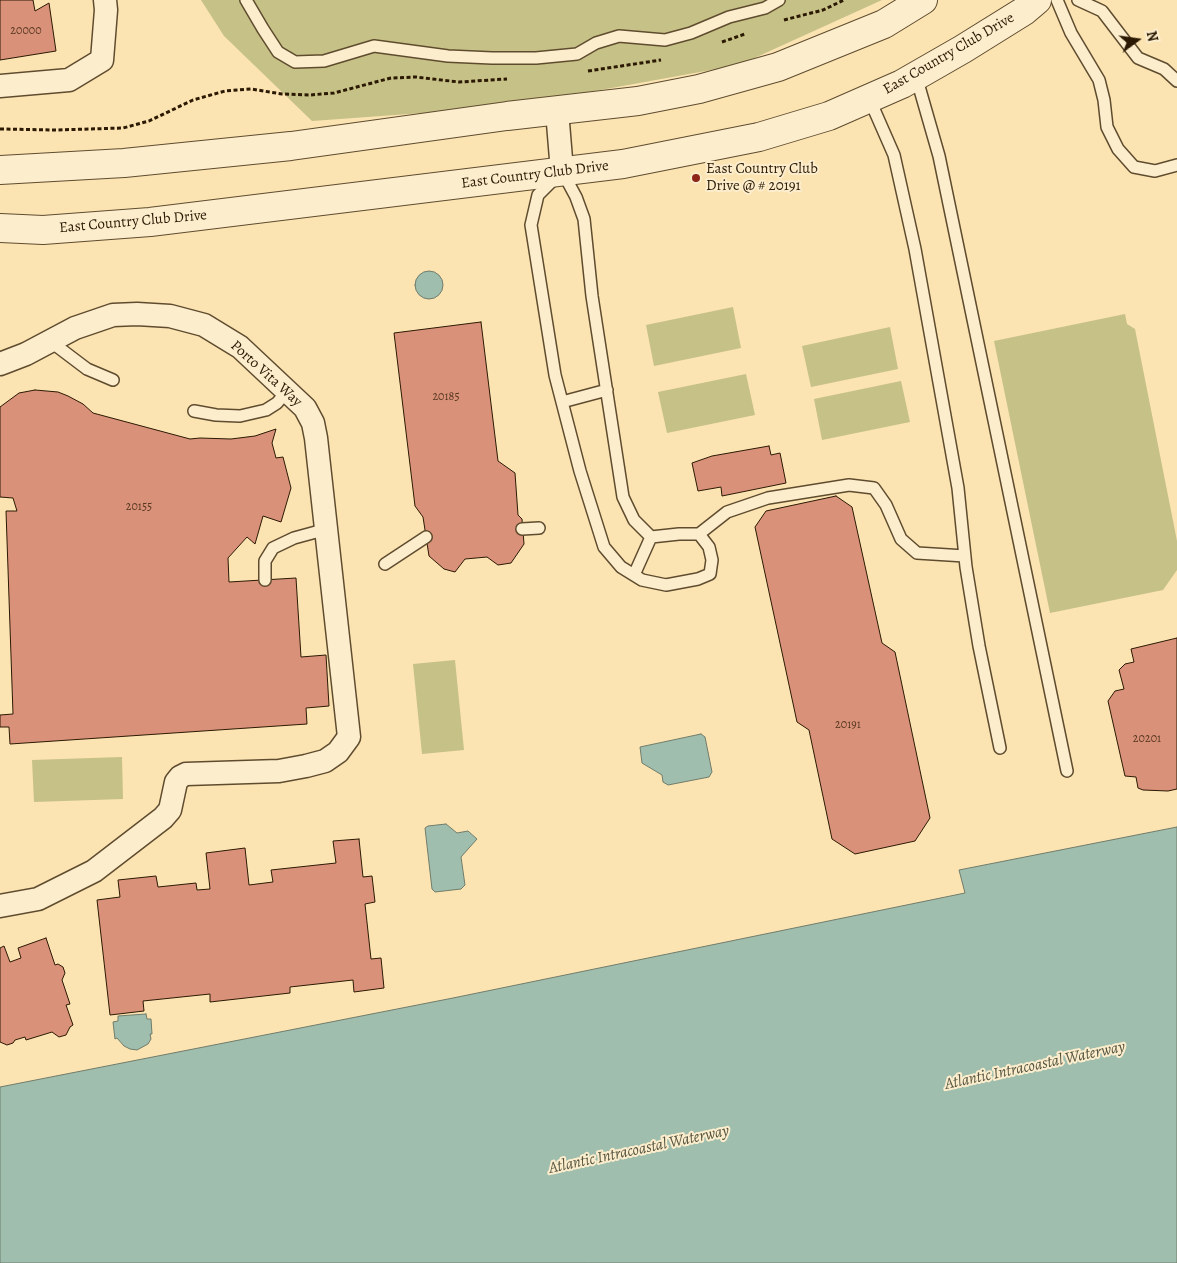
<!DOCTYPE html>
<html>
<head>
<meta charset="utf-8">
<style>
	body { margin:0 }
	#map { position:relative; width:1177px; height:1263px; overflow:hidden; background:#fbe3b2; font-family:Alegreya,serif }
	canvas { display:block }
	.north { position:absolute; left:1112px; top:15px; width:50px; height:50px; -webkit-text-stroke:4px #fcedcd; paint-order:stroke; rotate:76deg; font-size:14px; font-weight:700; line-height:20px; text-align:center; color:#2b1903 }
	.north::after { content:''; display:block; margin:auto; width:18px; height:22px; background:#2b1903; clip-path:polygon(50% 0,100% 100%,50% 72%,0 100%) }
</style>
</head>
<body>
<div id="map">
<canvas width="1177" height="1263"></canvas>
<div class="north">N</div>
</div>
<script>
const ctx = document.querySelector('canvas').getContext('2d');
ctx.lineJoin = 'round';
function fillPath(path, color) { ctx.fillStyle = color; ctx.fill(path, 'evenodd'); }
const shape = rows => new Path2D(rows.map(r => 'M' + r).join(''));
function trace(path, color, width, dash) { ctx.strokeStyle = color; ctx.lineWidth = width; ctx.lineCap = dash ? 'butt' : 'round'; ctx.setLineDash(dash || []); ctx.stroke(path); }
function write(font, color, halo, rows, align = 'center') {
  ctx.font = font + ' Alegreya,serif'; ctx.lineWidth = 4; ctx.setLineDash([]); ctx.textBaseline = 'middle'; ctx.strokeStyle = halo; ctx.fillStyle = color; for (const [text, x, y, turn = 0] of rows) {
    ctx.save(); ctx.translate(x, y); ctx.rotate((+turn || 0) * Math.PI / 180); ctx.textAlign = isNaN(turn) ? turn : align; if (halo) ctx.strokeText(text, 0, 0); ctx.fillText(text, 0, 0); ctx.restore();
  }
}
const green = shape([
	[201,0,882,0,739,65,506,107,312,121,224,36],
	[733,307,741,348,654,366,646,325],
	[1125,314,1127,324,1135,329,1177,541,1177,570,1163,590,1050,613,994,341],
	[890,327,898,369,811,387,802,346],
	[746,374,755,415,667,433,658,392],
	[901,381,910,422,822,440,814,399],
	[455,660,464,750,422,754,413,664],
	[122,757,123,799,34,802,32,760]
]);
const water = shape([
	'415 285a14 14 0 1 1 28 0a14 14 0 1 1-28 0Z',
	[701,734,705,737,712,772,709,777,668,785,663,782,662,775,642,763,640,747,701,734],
	[446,824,457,833,468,831,477,839,461,857,465,885,461,889,435,892,432,889,425,828,428,826,446,824],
	[1177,827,1177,1263,0,1263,0,1087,453,998,965,893,959,870,1177,827],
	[146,1014,147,1019,151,1019,152,1034,150,1034,151,1039,148,1044,137,1050,130,1049,124,1046,117,1038,115,1039,113,1022,118,1021,118,1016,146,1014]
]);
const building = shape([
	[0,0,33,0,35,11,49,3,56,51,0,60,0,0],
	[481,322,498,461,515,473,518,515,522,519,524,544,511,563,498,565,487,557,465,559,455,572,444,569,429,556,423,517,415,506,394,333,481,322],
	[35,390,58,392,68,396,83,404,93,413,190,439,200,438,231,439,255,436,276,429,272,443,276,458,283,457,291,488,281,522,263,516,255,544,247,537,228,558,229,582,296,578,301,657,326,655,329,706,306,708,307,724,10,744,9,727,0,727,0,715,13,714,6,511,17,511,13,498,0,497,0,407,19,393,35,390],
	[769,446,771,455,780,453,786,483,722,496,721,487,698,491,692,463,712,456,769,446],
	[836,496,852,507,882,643,895,652,930,818,915,841,855,854,832,839,809,730,797,722,755,527,766,511,836,496],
	[1177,638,1177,789,1168,791,1143,790,1138,788,1136,777,1125,776,1108,701,1115,691,1124,689,1119,670,1125,664,1134,662,1131,649,1177,638],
	[359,839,363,877,372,876,375,902,365,904,371,959,381,958,384,988,354,992,353,980,290,987,290,993,210,1002,210,994,143,1001,144,1011,110,1015,97,900,120,897,118,880,156,876,158,887,196,883,197,890,210,889,206,853,245,848,249,885,273,882,271,870,336,863,333,841,359,839],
	[46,938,55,965,58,964,63,967,65,973,62,980,70,1004,66,1005,73,1025,70,1027,66,1035,59,1037,52,1032,26,1040,25,1037,15,1040,13,1043,7,1045,0,1042,0,948,4,946,10,962,21,958,18,948,46,938]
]);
const path = shape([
	[784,20,823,10,844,0],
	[722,42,745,34],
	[588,71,661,60],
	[0,129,56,130,123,128,149,121,193,100,225,91,251,89,282,94,310,95,334,93,391,78,416,77,459,82,507,79]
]);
const service = shape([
	[246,0,263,29,278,52,295,62,324,61,374,46,448,56,492,58,536,58,577,54,596,43,619,36,665,40,691,33,729,17,765,8,779,0],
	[1057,0,1071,33,1099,80,1104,100,1107,127,1118,149,1134,167,1155,171,1177,165],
	[1078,0,1102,11,1138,58,1164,69,1177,81],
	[916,76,939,156,1067,771],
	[869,98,894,155,915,249,958,488,966,567,979,646,1000,748],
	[562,171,576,197,584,219,592,296,623,497,634,520,651,537,679,534,699,534,709,547,712,560,710,574,698,579,666,585,642,580,621,567,604,547,580,471,555,375,531,225,538,195,562,171],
	[50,341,87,369,113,380],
	[562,402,607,390],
	[194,411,216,415,240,416,266,410,277,403,287,391],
	[522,529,539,528],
	[699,534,727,512,768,498,849,485,874,488,886,505,901,539,917,553,965,556],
	[385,564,426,537],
	[634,575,651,537],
	[265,580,265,561,273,548,294,538,327,529]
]);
const minor = shape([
	[0,86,69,80,102,60,106,10,105,0],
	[557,111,562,171],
	[0,364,26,354,75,328,113,315,137,314,170,316,204,325,240,347,305,408,313,423,316,438,349,737,338,752,325,761,306,766,279,771,186,774,180,777,176,782,170,810,163,818,94,871,38,899,0,906]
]);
const tertiary = shape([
	[0,170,124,163,291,146,507,116,638,101,699,89,778,67,884,24,923,0],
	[0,228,43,230,150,222,623,164,759,137,829,116,902,84,963,49,1024,11,1037,0]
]);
const markers = [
	[696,178,5,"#8f2418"]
];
const numberNames = [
	["20000",26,31],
	["20185",446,397],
	["20155",139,507],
	["20191",848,725],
	["20201",1147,739]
];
const streetNames = [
	["East Country Club Drive",949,54,-30],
	["East Country Club Drive",535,175,-7],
	["East Country Club Drive",133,222,-5],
	["Porto Vita Way",266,374,42]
];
const poiNames = [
	["East Country Club",706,169],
	["Drive @ # 20191",706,186]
];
const waterNames = [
	["Atlantic Intracoastal Waterway",1035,1066,-12],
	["Atlantic Intracoastal Waterway",639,1150,-12]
];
fillPath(green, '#c6c187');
fillPath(water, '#9fbeae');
trace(water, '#717c6a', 1);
fillPath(building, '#da9179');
trace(building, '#2b1903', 1);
trace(service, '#5f4c2f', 14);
trace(minor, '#5f4c2f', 25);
trace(tertiary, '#5f4c2f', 30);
trace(path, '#2b1903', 3, [4, 2.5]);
trace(service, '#fcedcd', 11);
trace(minor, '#fcedcd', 22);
trace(tertiary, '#fcedcd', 28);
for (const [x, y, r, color] of markers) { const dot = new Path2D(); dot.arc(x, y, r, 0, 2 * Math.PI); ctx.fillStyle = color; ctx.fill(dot); trace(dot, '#fcedcd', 2); }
write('12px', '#573720', null, numberNames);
write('15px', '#2b1903', '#fcedcd', streetNames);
write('15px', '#2b1903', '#fcedcd', poiNames, 'left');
write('italic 16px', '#54533f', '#fcedcd', waterNames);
</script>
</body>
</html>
